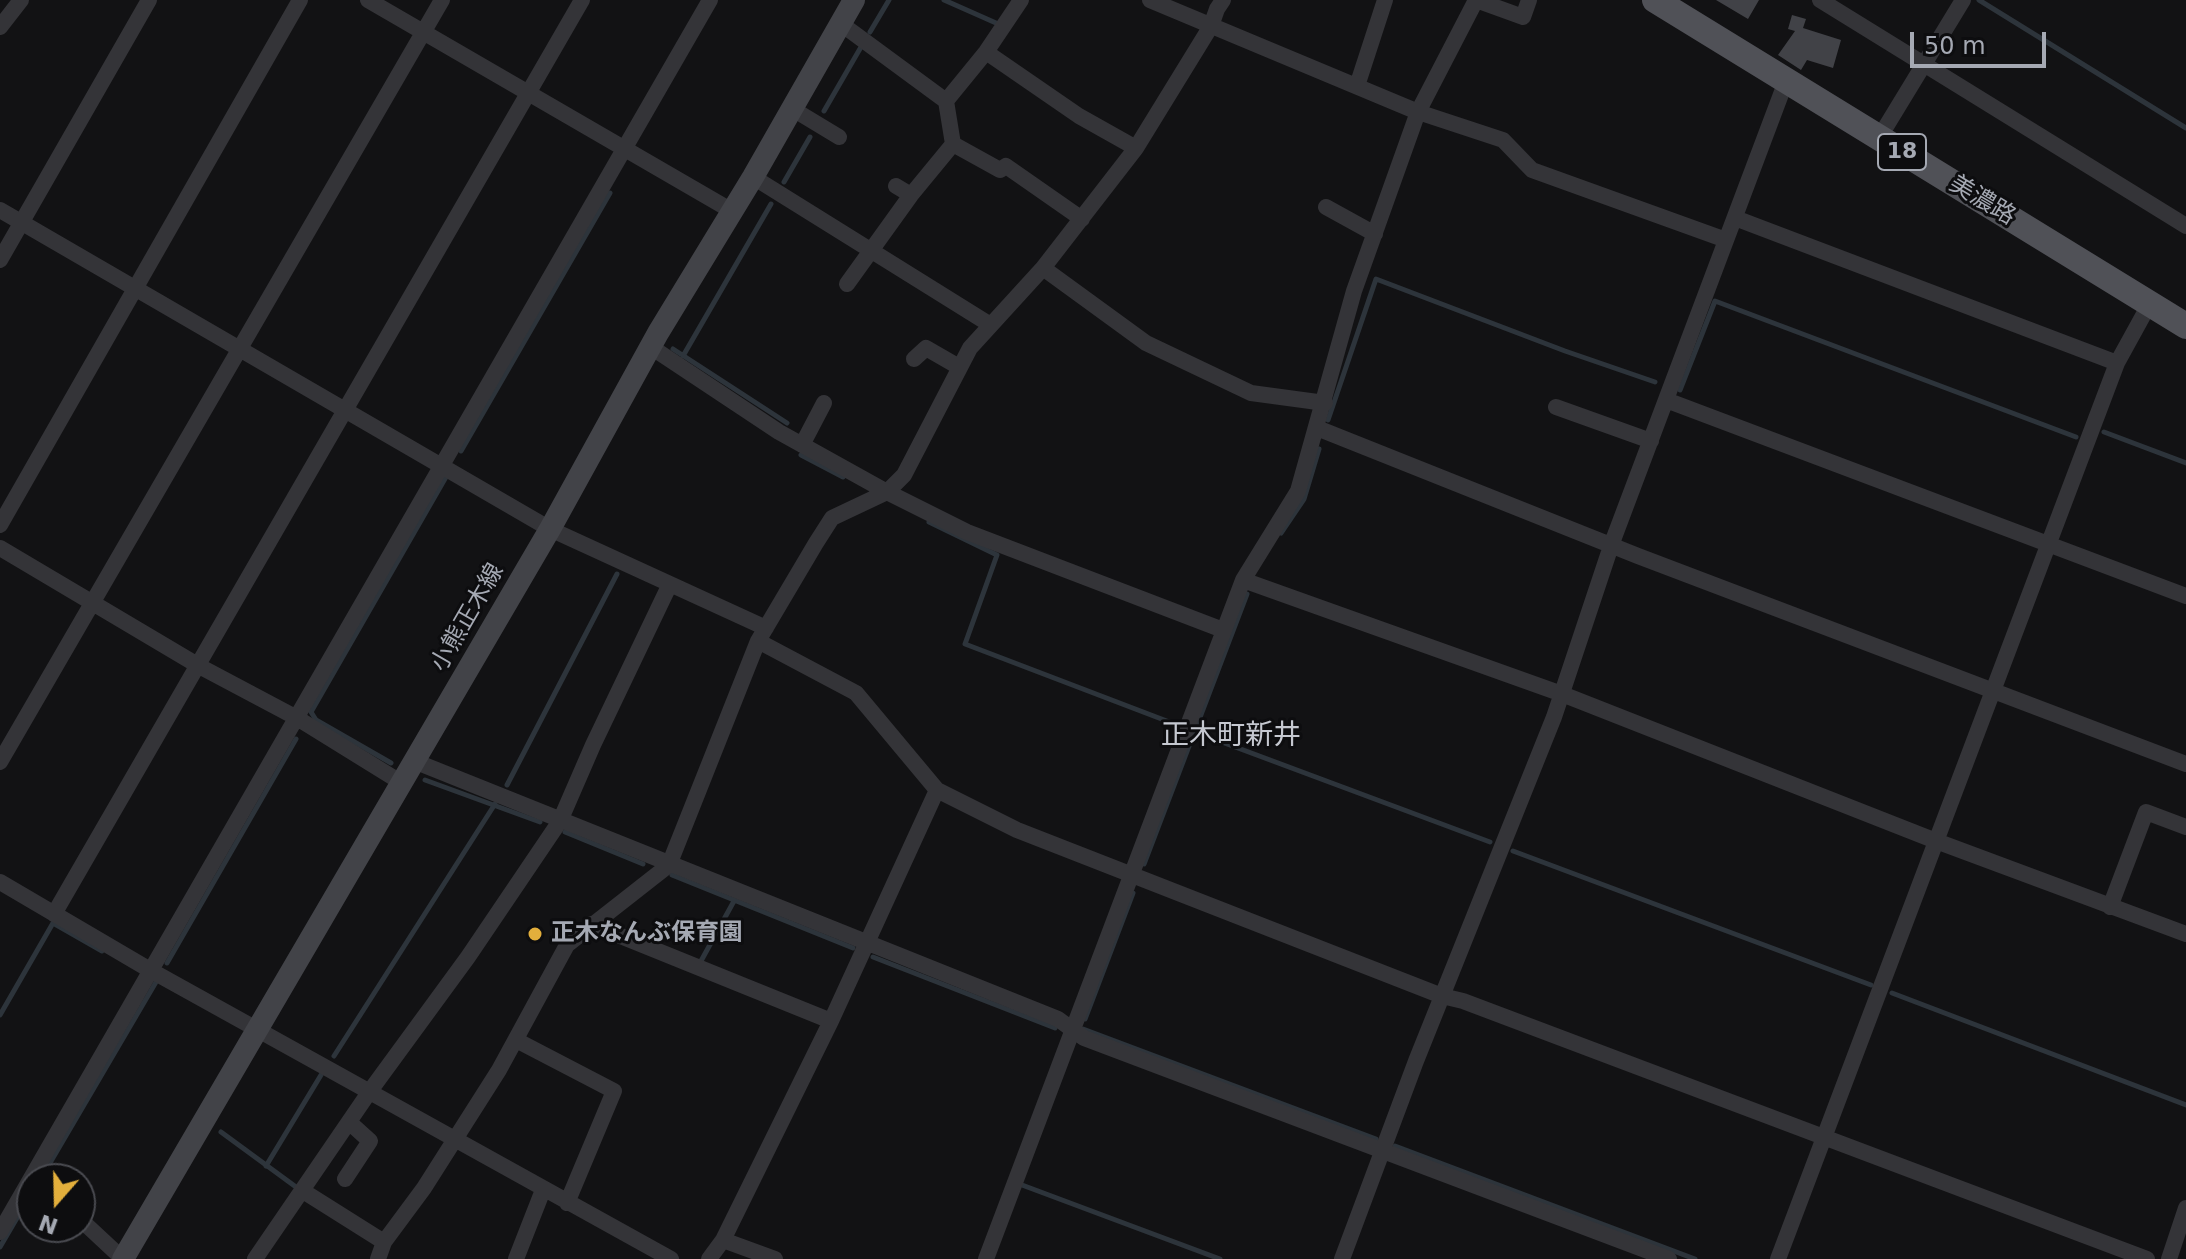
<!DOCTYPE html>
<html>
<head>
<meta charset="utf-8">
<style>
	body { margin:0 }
	#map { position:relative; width:2186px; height:1259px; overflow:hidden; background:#121214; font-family:"DejaVu Sans",sans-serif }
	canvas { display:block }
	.north { position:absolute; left:16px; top:1163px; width:80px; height:80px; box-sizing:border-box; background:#0d0d0f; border:2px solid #4a4b51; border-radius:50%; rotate:200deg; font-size:22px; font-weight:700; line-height:32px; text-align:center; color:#a5a9b3 }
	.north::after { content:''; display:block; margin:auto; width:28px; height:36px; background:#e3af3c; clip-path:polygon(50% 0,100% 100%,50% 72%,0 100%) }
	.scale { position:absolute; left:1910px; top:32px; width:136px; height:36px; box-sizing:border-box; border:4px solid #a5a9b3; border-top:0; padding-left:10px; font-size:24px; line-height:28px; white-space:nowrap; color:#a5a9b3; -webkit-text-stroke:6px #0d0d0f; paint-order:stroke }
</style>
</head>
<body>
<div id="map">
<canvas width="2186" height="1259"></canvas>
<div class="north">N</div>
<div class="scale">50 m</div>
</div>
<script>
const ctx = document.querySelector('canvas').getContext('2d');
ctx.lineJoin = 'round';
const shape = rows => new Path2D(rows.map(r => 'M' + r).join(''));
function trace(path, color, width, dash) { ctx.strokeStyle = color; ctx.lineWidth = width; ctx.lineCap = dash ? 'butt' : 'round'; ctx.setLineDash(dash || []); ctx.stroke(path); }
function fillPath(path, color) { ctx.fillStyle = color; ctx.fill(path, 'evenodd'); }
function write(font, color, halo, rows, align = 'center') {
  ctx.font = font + ' "DejaVu Sans","Noto Sans JP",sans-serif'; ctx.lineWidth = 6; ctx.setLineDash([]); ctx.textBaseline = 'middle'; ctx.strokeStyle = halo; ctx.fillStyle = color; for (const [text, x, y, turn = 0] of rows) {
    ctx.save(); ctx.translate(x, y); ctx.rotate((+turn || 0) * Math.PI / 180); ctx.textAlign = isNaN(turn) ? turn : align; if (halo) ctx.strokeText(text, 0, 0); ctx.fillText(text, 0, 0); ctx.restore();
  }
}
const stream = shape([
	[944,0,996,23],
	[1979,0,2186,128],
	[870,32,889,0],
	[824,111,861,47],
	[784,182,810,137],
	[673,349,787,423],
	[683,356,771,204],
	[1680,390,1715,301,2076,437],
	[1328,420,1376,279,1565,351,1655,382],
	[2104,432,2186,463],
	[461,451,610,193],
	[801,455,843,477],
	[929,522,997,555,965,644,1172,723],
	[1281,533,1304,499,1319,449],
	[1195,732,1490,842],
	[391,763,316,720,311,712,446,477],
	[425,780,540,822],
	[507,785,617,574],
	[565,832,643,864],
	[1513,851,1871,985],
	[1144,864,1247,594],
	[672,875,853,948],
	[873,957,1055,1028],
	[701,961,734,901],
	[167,963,296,739],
	[1892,993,2186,1105],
	[0,1015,53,923,102,951],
	[1085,1019,1133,893],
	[1083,1029,1376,1139],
	[334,1056,495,804],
	[221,1132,296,1187],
	[1395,1146,1695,1259],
	[266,1166,321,1075],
	[47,1168,156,982],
	[1022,1185,1220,1259],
	[0,1247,31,1194]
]);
const building = shape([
	[1716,0,1759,0,1748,19],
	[1792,15,1806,19,1803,28,1841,40,1833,68,1807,60,1801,70,1778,55,1795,31,1788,29]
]);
const minor = shape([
	[368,0,732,211],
	[1150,0,1418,112,1503,140,1532,170,1726,240],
	[1820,0,2186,226],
	[840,23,946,101],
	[0,27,21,0],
	[986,52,1079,116,1136,148],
	[1357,86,1385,0],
	[791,108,839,137],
	[1879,138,1963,0],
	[953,144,1000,170,1006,166,1082,219],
	[753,177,989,324],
	[896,186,911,195],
	[1326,207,1375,234],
	[0,210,550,529,766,628],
	[1735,218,2117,363],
	[0,260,149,0],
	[1043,268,1146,343,1251,393,1325,403],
	[847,284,911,195,953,144,946,101,986,52,1021,0],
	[651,347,779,432,887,492,967,532,1223,630],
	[914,359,926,348,959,367],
	[1666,400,2186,596],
	[1556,407,1651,441],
	[1317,428,1638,556,2186,764],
	[802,445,824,403],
	[0,525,300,0],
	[0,548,199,666,297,718,402,783],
	[1243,580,1562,694,1936,841,2186,934],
	[758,641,856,693,937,790,1017,830,1442,996,1463,1001,2147,1259],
	[414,761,1058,1019,1084,1038,1669,1259],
	[0,762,442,0],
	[0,882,150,970,671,1259],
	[2110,907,2146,812,2186,827],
	[54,914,582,0],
	[591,924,831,1021],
	[516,1040,614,1091,567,1203],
	[345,1179,370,1141,349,1122],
	[303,1191,384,1242],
	[80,1219,123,1259],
	[0,1232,710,0],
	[723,1240,831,1021,937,790],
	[255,1259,370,1091,468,957,560,821,593,745,670,584],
	[378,1259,384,1242,424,1188,499,1070,567,945,669,865,758,641,816,543,832,518,887,492,904,475,970,348,1043,268,1136,148,1211,26,1217,9,1223,0],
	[516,1259,543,1190],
	[709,1259,723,1240,775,1259],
	[986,1259,1243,580,1298,491,1354,291,1418,112,1476,0,1523,17,1529,0],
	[1342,1259,1416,1061,1554,717,1612,543,1786,81],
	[1778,1259,2117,363,2150,303],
	[2169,1259,2186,1208]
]);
const secondary = shape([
	[123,1259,550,529,658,333,753,177,854,0]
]);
const primary = shape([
	[1655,0,2186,326]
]);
const markers = [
	[535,934,8,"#e3af3c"]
];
const shields = [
	[1902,152,48]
];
const shieldNames = [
	["18",1902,152]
];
const streetNames = [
	["美濃路",1982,201,31],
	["小熊正木線",468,618,-60]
];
const poiNames = [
	["正木なんぶ保育園",551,934]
];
const quarterNames = [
	["正木町新井",1231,737]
];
trace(stream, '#2d343b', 5);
fillPath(building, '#414247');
trace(minor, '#343438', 16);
trace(secondary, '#424348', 22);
trace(primary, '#505157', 26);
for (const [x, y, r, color] of markers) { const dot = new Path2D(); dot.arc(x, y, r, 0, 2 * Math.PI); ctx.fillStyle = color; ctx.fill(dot); trace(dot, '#0d0d0f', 3); }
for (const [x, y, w] of shields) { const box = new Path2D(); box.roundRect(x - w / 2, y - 18, w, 36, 6); ctx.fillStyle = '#0d0d0f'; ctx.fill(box); trace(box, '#a5a9b3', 2); }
write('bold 22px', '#a5a9b3', null, shieldNames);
write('24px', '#a5a9b3', '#0d0d0f', streetNames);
write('bold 24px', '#a5a9b3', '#0d0d0f', poiNames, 'left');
write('28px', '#c5c8d0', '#0d0d0f', quarterNames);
</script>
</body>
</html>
